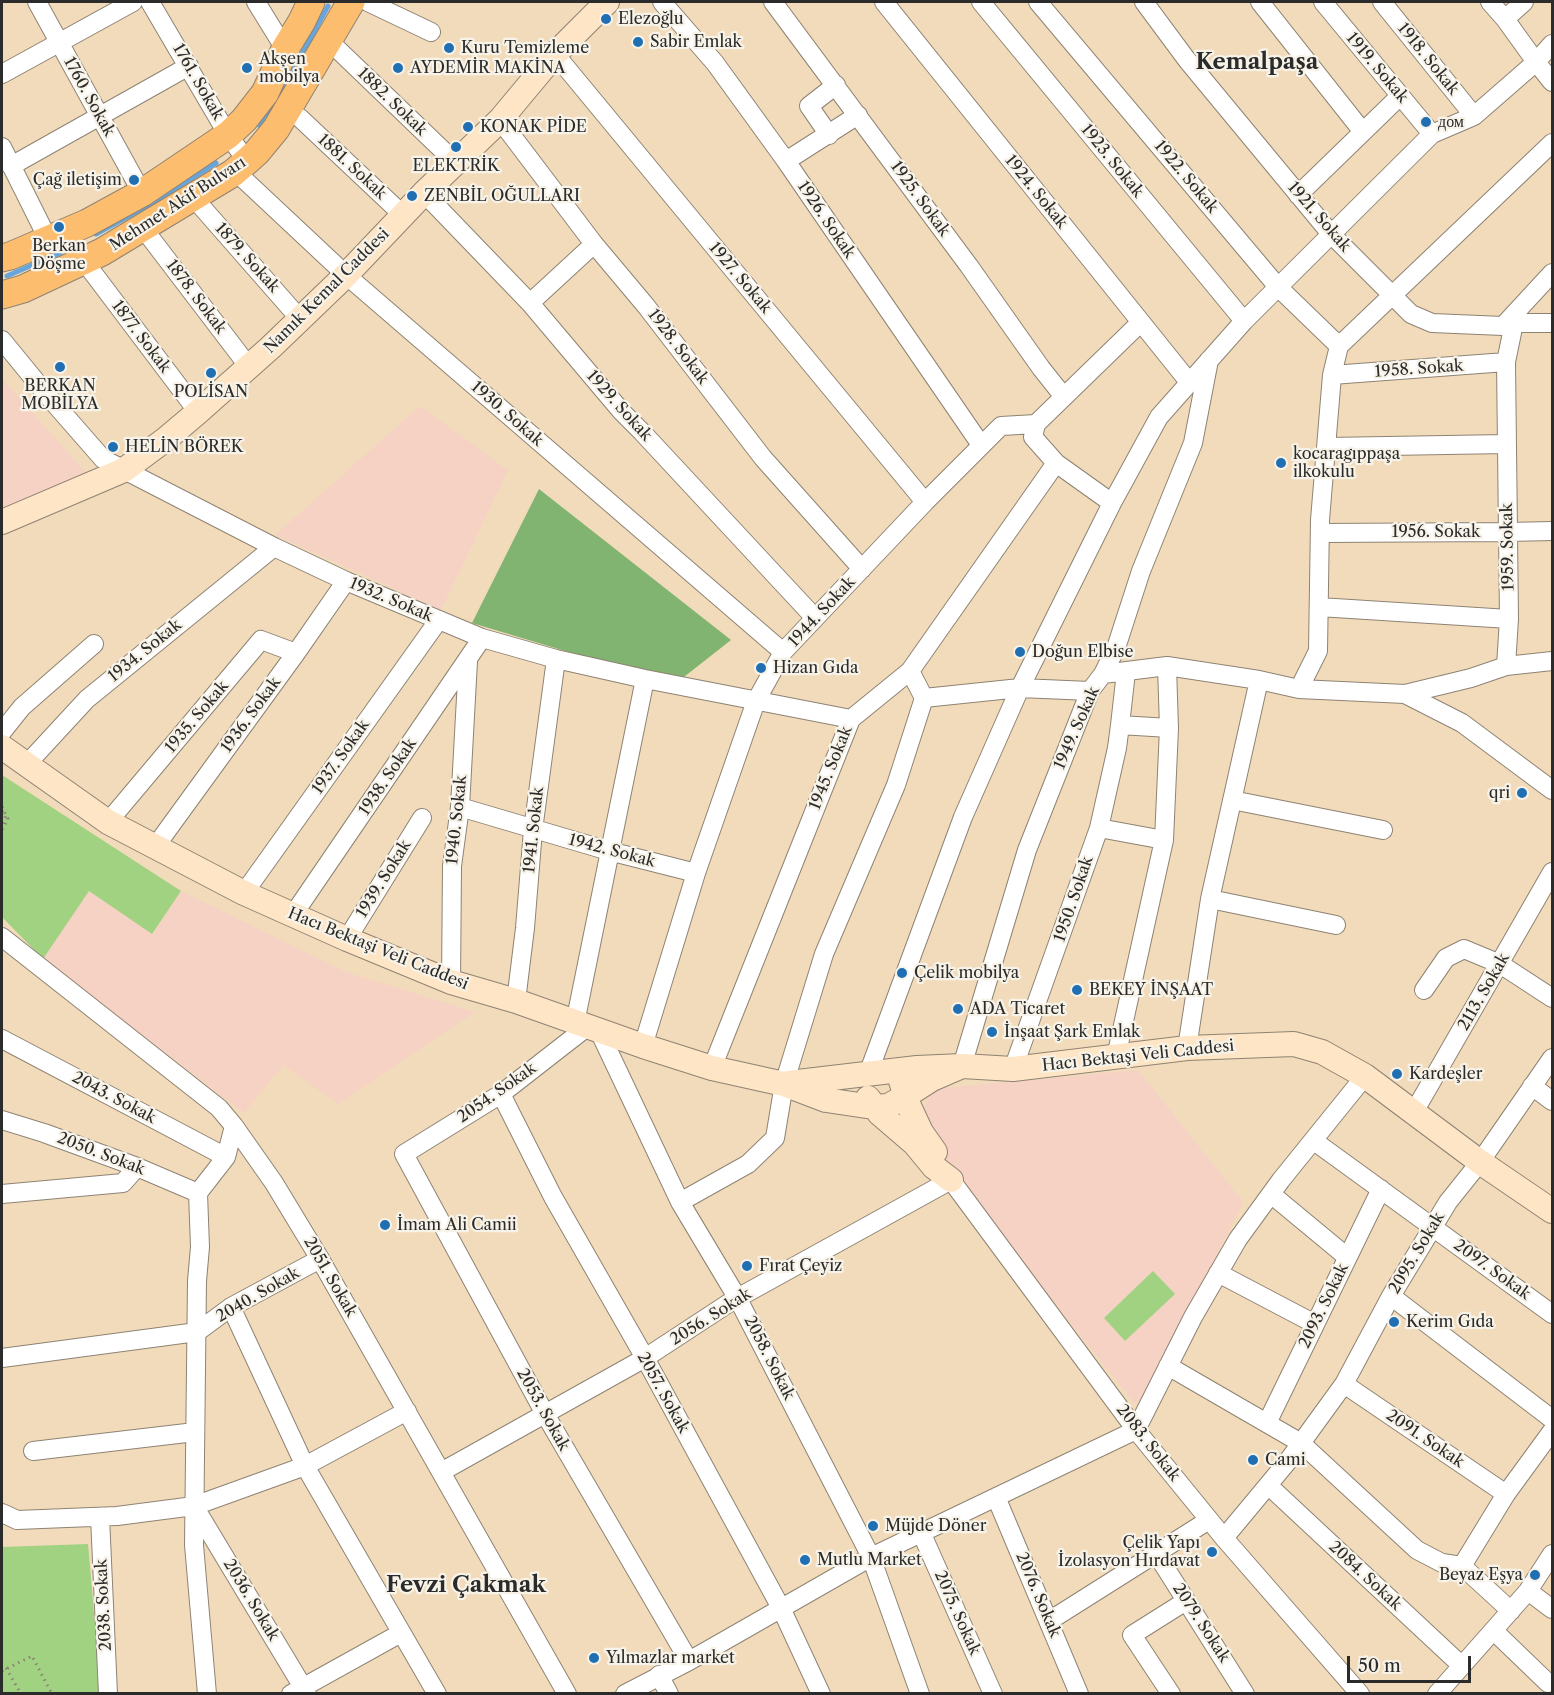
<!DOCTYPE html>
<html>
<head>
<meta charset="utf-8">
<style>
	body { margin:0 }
	#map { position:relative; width:1554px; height:1695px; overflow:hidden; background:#f2dbbb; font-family:"Libre Caslon Text",serif }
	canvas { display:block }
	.frame { position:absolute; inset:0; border:3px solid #2b2b2b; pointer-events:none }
	.scale { position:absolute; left:1347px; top:1656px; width:124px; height:27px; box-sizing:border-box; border:3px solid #2b2b2b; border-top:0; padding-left:8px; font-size:18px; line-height:21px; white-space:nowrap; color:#2b2b2b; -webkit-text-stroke:4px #f7f3e8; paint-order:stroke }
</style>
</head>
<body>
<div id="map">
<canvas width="1554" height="1695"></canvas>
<div class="frame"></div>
<div class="scale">50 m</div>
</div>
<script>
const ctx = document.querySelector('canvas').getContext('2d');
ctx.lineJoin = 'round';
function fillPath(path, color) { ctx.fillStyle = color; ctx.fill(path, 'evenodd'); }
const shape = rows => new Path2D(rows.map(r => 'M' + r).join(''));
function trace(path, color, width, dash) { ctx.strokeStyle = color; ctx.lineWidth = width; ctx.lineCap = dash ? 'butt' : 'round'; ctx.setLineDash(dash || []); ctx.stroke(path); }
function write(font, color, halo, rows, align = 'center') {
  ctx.font = font + ' "Libre Caslon Text",serif'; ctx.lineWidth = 4.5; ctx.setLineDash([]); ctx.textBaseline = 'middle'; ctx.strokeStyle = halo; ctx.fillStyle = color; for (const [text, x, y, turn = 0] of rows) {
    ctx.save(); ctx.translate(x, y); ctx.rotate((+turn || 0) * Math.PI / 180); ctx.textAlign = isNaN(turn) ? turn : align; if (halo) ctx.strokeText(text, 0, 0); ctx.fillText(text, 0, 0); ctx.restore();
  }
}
const built = shape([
	[2,378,85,472,64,485,2,511],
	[420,406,508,470,441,610,275,535],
	[88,890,152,934,181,891,346,972,475,1012,338,1104,283,1065,244,1113,43,959],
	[1138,1070,1243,1202,1146,1400,1134,1403,918,1130,930,1089]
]);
const green = shape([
	[2,775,181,891,152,934,89,891,43,959,2,917],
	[1153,1271,1175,1294,1125,1341,1104,1318],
	[88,1544,101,1693,2,1693,2,1547]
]);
const forest = shape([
	[539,489,731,640,675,684,472,623]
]);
const stream = shape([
	[260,126,273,107,328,6],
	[96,234,145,207,216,163],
	[7,276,60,253]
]);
const path = shape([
	[2,807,8,819,2,830],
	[2,811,5,817,2,826],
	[6,1668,21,1694],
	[2,1671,32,1656,52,1694]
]);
const street = shape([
	[37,2,142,193],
	[150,2,228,135,247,161],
	[256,2,285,49],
	[368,2,431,32],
	[662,2,715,63,786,161,981,445],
	[773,2,969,266,1041,368,1064,397],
	[884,2,1189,382],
	[981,2,1244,321],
	[1038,2,1278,287,1339,346],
	[1144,2,1187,60,1331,234,1411,314,1432,323,1503,326,1514,323,1552,323],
	[1260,2,1363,132],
	[1323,2,1432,134],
	[1382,2,1474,116],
	[1490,2,1505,19,1536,62,1552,82],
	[1505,19,1524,2],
	[329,41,456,163],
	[555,54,925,502],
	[2,74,133,2],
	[300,118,403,215],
	[500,120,594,244,646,306,763,458,862,569],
	[829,135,809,106,836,85],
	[2,147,48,239],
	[786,161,858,115],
	[11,166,189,66],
	[235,171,346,275,783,652],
	[424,193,530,303,622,412,642,432,815,618],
	[1298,195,1400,96],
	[193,197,300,319],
	[143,228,249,367],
	[84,261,198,412],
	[530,303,594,244],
	[1503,326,1552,273],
	[2,340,47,395,103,459,274,547,346,581,482,638,556,659,645,679,851,719],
	[1332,375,1506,362],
	[1326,447,1507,444],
	[1056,463,1112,503],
	[1320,533,1508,532,1552,531],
	[1319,607,1509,619],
	[1506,666,1552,661],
	[1103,674,1167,666],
	[1259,680,1299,689,1405,694,1462,723,1552,790],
	[1299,689,1318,651,1320,520,1332,375,1339,346,1552,143],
	[1405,694,1471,678,1506,666,1509,619,1506,362,1514,323],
	[924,698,1020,688,1090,691],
	[1120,725,1126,672],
	[2,732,22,707,94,644],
	[26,765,87,699,274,547],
	[1232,800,1383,830],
	[460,807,609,851,696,873],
	[108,822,261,640,296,653],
	[1099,828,1164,840],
	[155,847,296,653,346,581],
	[244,893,438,621],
	[1210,899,1336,925],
	[293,915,482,638],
	[2,937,219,1108,234,1126,274,1183,320,1259,567,1694],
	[347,939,422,818],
	[451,982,452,866,460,807,468,661],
	[1424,990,1446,958,1464,949,1500,964,1552,998],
	[516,1001,525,928,533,830,556,659],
	[575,1023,645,679],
	[587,1027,501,1094,404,1154,545,1414,689,1661],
	[599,1031,680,1202,738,1299,871,1557,920,1694],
	[2,1039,226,1157],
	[643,1046,696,873,756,701,783,652,925,502,1001,426,1036,424,1141,322],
	[1116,1057,1164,840,1169,728,1167,666,1259,680,1210,899,1187,1048],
	[962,1066,1027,850,1090,691,1103,674,1116,648,1141,571,1193,443,1209,360],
	[712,1068,851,719,910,671,1056,463,1033,437,1036,424],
	[1013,1069,1099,828,1117,748,1120,725,1169,728],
	[868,1074,963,817,1020,688,1112,503,1159,417,1244,321,1432,134,1474,116,1536,62,1552,44],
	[1532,1086,1552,1101],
	[501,1094,553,1197,645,1358,781,1608,821,1694],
	[1414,1112,1552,872],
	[2,1120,44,1133,137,1167,198,1193],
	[1314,1141,1552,1314],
	[2,1194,123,1183,137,1167],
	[1271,1194,1347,1257],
	[680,1202,748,1164,775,1138,784,1084,824,954,896,785,924,698,910,671],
	[1218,1273,1315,1324],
	[1391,1296,1552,1419],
	[231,1307,305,1466,437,1694],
	[2,1358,197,1332,231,1307,320,1259],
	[1168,1366,1301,1443,1417,1550,1442,1563,1462,1566,1506,1494,1552,1431],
	[1344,1384,1506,1494],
	[1267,1423,1381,1189],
	[33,1451,195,1432],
	[441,1472,645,1358,732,1301,951,1180,1136,1430,1224,1538,1360,1694],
	[1268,1485,1462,1666],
	[996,1497,1079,1694],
	[194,1506,307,1694],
	[2,1513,17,1520,117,1516,194,1506,305,1466,407,1411],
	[100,1517,108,1694],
	[921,1532,993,1694],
	[1224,1538,1288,1461,1344,1384,1391,1296,1448,1202,1480,1162,1552,1058],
	[1156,1553,1245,1694],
	[1462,1566,1511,1611],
	[1528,1591,1552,1609],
	[1049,1621,1209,1520],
	[1494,1631,1548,1683],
	[659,1675,669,1694],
	[207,1694,194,1545,197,1281,200,1247,198,1193,226,1157,234,1126],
	[291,1694,401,1633],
	[625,1694,689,1661,871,1557,1136,1430,1193,1317,1238,1239,1281,1180,1365,1076],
	[1171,1694,1132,1635,1186,1601],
	[1437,1694,1528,1591,1552,1554]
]);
const secondary = shape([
	[2,522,124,470,166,439,198,412,271,347,346,275,424,193,500,120,555,54,607,2],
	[2,747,108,822,244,893,347,939,451,982,516,1001,643,1046,712,1068,784,1084,826,1100,873,1107,888,1106,904,1097,932,1079,962,1066],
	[901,1081,909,1106,921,1132,935,1152],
	[789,1083,917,1068,962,1066,1013,1069,1187,1048,1294,1044,1322,1052,1365,1076,1480,1162,1552,1211],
	[868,1098,880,1114,915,1144,934,1167,951,1180]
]);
const primary = shape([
	[2,258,10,256,87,223,142,193,228,135,244,120,265,93,285,49,302,21,311,2],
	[2,295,23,289,102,252,233,173,247,161,257,152,276,129,351,2]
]);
const markers = [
	[606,19,6,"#1f6fb2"],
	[638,42,6,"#1f6fb2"],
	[449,48,6,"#1f6fb2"],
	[247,68,6,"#1f6fb2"],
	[398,68,6,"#1f6fb2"],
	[1426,122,6,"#1f6fb2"],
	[468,127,6,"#1f6fb2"],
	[456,147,6,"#1f6fb2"],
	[134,180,6,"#1f6fb2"],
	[412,196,6,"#1f6fb2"],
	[59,227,6,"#1f6fb2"],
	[60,367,6,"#1f6fb2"],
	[211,373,6,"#1f6fb2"],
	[113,447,6,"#1f6fb2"],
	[1281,463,6,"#1f6fb2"],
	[1020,652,6,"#1f6fb2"],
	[761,668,6,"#1f6fb2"],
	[1522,793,6,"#1f6fb2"],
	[902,973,6,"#1f6fb2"],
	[1077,990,6,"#1f6fb2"],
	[958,1009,6,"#1f6fb2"],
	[992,1032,6,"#1f6fb2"],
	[1397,1074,6,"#1f6fb2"],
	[385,1225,6,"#1f6fb2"],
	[747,1266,6,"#1f6fb2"],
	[1394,1322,6,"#1f6fb2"],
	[1253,1460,6,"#1f6fb2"],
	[873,1526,6,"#1f6fb2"],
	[1212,1552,6,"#1f6fb2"],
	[805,1560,6,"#1f6fb2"],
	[1535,1575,6,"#1f6fb2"],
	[594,1658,6,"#1f6fb2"]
];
const poiNames = [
	["Elezoğlu",618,19],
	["Sabir Emlak",650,42],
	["Kuru Temizleme",461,48],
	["Akşen",259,59],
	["mobilya",259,77],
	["AYDEMİR MAKİNA",410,68],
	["дом",1438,122],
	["KONAK PİDE",480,127],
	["ELEKTRİK",456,166,"center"],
	["Çağ iletişim",122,180,"right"],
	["ZENBİL OĞULLARI",424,196],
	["Berkan",59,246,"center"],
	["Döşme",59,264,"center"],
	["BERKAN",60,386,"center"],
	["MOBİLYA",60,404,"center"],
	["POLİSAN",211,392,"center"],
	["HELİN BÖREK",125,447],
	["kocaragıppaşa",1293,454],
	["ilkokulu",1293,472],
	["Doğun Elbise",1032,652],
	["Hizan Gıda",773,668],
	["qri",1510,793,"right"],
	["Çelik mobilya",914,973],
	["BEKEY İNŞAAT",1089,990],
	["ADA Ticaret",970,1009],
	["İnşaat Şark Emlak",1004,1032],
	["Kardeşler",1409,1074],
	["İmam Ali Camii",397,1225],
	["Fırat Çeyiz",759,1266],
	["Kerim Gıda",1406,1322],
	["Cami",1265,1460],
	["Müjde Döner",885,1526],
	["Çelik Yapı",1200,1543,"right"],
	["İzolasyon Hırdavat",1200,1561,"right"],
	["Mutlu Market",817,1560],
	["Beyaz Eşya",1523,1575,"right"],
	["Yılmazlar market",606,1658]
];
const streetNames = [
	["1918. Sokak",1428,59,51],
	["1919. Sokak",1377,68,50],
	["1761. Sokak",198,82,60],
	["1760. Sokak",89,97,61],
	["1882. Sokak",392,102,44],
	["1923. Sokak",1112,161,51],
	["1881. Sokak",352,167,43],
	["1922. Sokak",1186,177,50],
	["1924. Sokak",1036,192,51],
	["1925. Sokak",920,199,54],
	["Mehmet Akif Bulvarı",178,204,-33],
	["1921. Sokak",1319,217,49],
	["1926. Sokak",826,220,56],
	["1879. Sokak",247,258,48],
	["1927. Sokak",740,278,50],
	["Namık Kemal Caddesi",327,291,-45],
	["1878. Sokak",196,297,53],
	["1877. Sokak",141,337,53],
	["1928. Sokak",678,347,53],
	["1958. Sokak",1419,369,-4],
	["1929. Sokak",619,406,48],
	["1930. Sokak",507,414,41],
	["1956. Sokak",1436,532],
	["1959. Sokak",1508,547,-91],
	["1932. Sokak",391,600,23],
	["1944. Sokak",822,612,-47],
	["1934. Sokak",145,651,-39],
	["1936. Sokak",251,715,-54],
	["1935. Sokak",197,717,-50],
	["1949. Sokak",1077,728,-66],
	["1937. Sokak",341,757,-55],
	["1945. Sokak",831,768,-68],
	["1938. Sokak",388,777,-56],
	["1940. Sokak",457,820,-84],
	["1941. Sokak",534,830,-84],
	["1942. Sokak",612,851,15],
	["1939. Sokak",384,879,-58],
	["1950. Sokak",1074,899,-71],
	["Hacı Bektaşi Veli Caddesi",378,949,22],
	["2113. Sokak",1484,992,-60],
	["Hacı Bektaşi Veli Caddesi",1138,1056,-6],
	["2054. Sokak",497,1093,-35],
	["2043. Sokak",114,1098,28],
	["2050. Sokak",101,1154,21],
	["2095. Sokak",1417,1253,-59],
	["2097. Sokak",1492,1270,36],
	["2051. Sokak",330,1277,60],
	["2040. Sokak",258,1295,-30],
	["2093. Sokak",1324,1306,-64],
	["2056. Sokak",711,1317,-32],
	["2058. Sokak",769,1358,63],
	["2057. Sokak",663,1393,61],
	["2053. Sokak",543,1410,61],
	["2091. Sokak",1425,1439,34],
	["2083. Sokak",1148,1443,52],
	["2084. Sokak",1365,1576,43],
	["2076. Sokak",1038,1595,67],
	["2036. Sokak",251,1600,59],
	["2038. Sokak",104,1605,-93],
	["2075. Sokak",957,1613,66],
	["2079. Sokak",1201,1623,57]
];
const districtNames = [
	["Kemalpaşa",1257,63],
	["Fevzi Çakmak",466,1586]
];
fillPath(built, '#f6d2c4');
fillPath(green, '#a0d282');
fillPath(forest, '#80b470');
trace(stream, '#68a5da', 5);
trace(street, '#8e8373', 20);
trace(secondary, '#8e8373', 26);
trace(primary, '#8e8373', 29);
trace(path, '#8e8373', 3, [1.5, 4.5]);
trace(street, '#fff', 18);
trace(secondary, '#fee5c5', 24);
trace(primary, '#fcbd6f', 27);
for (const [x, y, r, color] of markers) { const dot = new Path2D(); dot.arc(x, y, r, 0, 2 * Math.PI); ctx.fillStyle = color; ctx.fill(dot); trace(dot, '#f7f3e8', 2); }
write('16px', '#2b2b2b', '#f7f3e8', poiNames, 'left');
write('16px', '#2b2b2b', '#f7f3e8', streetNames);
write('bold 22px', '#2b2b2b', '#f7f3e8', districtNames);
</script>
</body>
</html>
